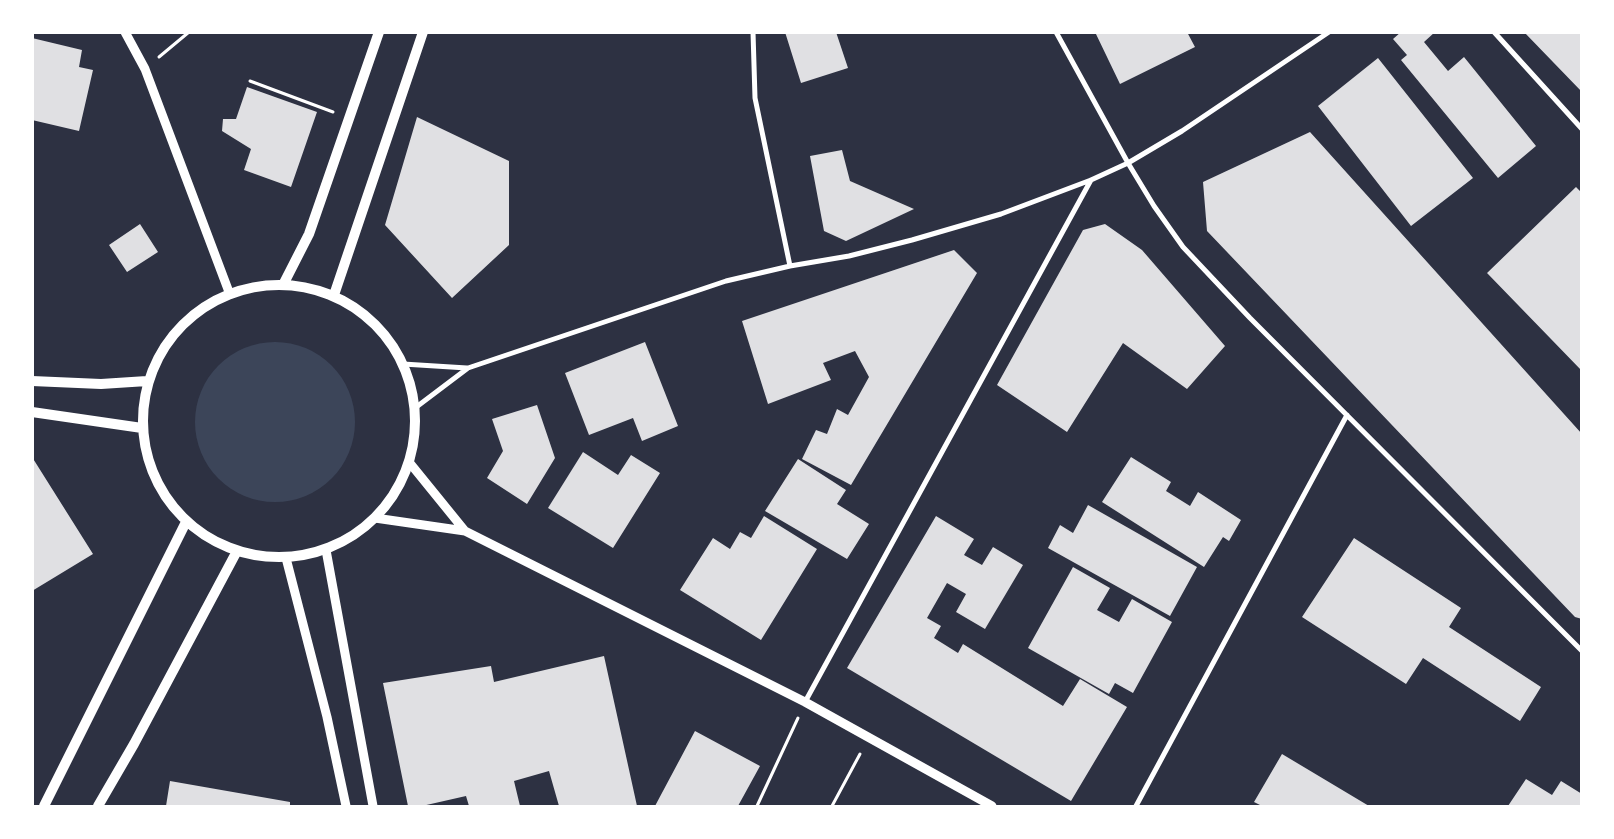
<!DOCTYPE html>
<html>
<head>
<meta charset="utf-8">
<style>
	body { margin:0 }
	#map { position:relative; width:1614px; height:839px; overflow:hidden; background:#2d3142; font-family:"PT Sans Narrow",sans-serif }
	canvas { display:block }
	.frame { position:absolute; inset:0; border:34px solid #fff; pointer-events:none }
</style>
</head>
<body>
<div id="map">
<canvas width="1614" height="839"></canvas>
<div class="frame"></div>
</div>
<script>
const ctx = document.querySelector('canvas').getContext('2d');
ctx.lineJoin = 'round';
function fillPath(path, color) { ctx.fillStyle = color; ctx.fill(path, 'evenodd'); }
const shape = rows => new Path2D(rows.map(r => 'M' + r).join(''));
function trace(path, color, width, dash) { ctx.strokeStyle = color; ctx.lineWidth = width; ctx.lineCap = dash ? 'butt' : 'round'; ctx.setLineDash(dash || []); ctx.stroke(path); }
const green = shape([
	'195 422a80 80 0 1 1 160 0a80 80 0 1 1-160 0Z'
]);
const building = shape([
	[785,32,836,32,848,68,801,83],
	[1095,32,1187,32,1195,47,1120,84],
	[1401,32,1435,32,1424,42,1448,71,1464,57,1536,146,1498,178,1401,60,1407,55,1393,39],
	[1524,32,1582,32,1582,92],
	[32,38,82,50,79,67,93,70,79,131,32,120],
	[1378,58,1473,178,1411,226,1318,106],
	[247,87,317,112,291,187,244,170,251,149,222,131,223,119,236,119],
	[417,117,509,161,509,245,452,298,385,225],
	[1310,132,1582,434,1582,619,1575,617,1207,231,1203,182],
	[842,150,850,181,914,209,846,241,824,231,810,156],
	[1576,187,1582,193,1582,371,1487,273],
	[140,224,158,252,127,272,109,245],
	[1105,224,1142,250,1225,346,1187,389,1123,343,1067,432,997,385,1083,230],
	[954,250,977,273,851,485,802,459,816,430,827,434,837,409,848,415,869,377,855,351,823,363,831,380,768,404,742,321],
	[645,342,678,426,642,441,633,418,589,435,565,373],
	[537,405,555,458,527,504,487,478,503,451,492,419],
	[583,452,618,475,631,455,660,473,613,548,548,508],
	[32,457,93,554,32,591],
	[1131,457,1171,482,1166,491,1190,506,1198,492,1241,520,1229,541,1223,537,1204,567,1102,502],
	[798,459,846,490,837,504,869,524,847,559,765,511],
	[1088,505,1197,567,1170,616,1048,548,1060,525,1073,533],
	[764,516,817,549,761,640,680,590,713,538,730,549,740,532,751,538],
	[936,516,974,539,964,555,982,565,993,547,1023,565,985,629,956,612,966,594,947,583,927,618,941,626,934,638,958,653,963,644,1063,706,1080,679,1127,707,1071,801,847,668],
	[1354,538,1461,608,1449,627,1541,687,1520,721,1423,658,1406,684,1302,617],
	[1073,567,1110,588,1097,610,1119,622,1132,599,1172,622,1133,693,1115,683,1109,694,1028,648],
	[604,656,637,806,559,806,549,771,514,781,520,806,469,806,466,796,422,806,408,806,383,683,491,666,494,682],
	[695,731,760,766,738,806,655,806],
	[1282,754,1369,806,1262,806,1254,802],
	[1526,779,1552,795,1561,781,1582,794,1582,806,1508,806],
	[170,781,290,802,290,806,166,806]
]);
const path = shape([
	[159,57,189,32],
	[250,81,333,112],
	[757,806,798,718],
	[832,806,860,754]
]);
const minor = shape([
	[753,32,755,98,790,266],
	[1056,32,1128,163,1154,206,1183,247,1250,318,1582,651],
	[1494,32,1582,129],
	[403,364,467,368],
	[415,408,468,368,726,281,790,266,849,256,912,240,1001,214,1091,180,1128,163,1182,131,1329,32],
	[805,702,1091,180],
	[1136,806,1347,415]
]);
const tertiary = shape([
	[125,32,145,69,229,292],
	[409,462,465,531,805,702,992,806],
	[375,518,465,531],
	[326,550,373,806],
	[286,558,327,717,346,806]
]);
const secondary = shape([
	[284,283,309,234,379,32],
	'143 421a136 136 0 1 1 272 0a136 136 0 1 1-272 0Z',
	[334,295,423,32],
	[32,381,101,384,147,381],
	[32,412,142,428],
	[44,806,186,522],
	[98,806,134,744,237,551]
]);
fillPath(green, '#3c4559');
fillPath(building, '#e0e0e3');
trace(path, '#fff', 3);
trace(minor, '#fff', 5);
trace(tertiary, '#fff', 9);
trace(secondary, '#fff', 10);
</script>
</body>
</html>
